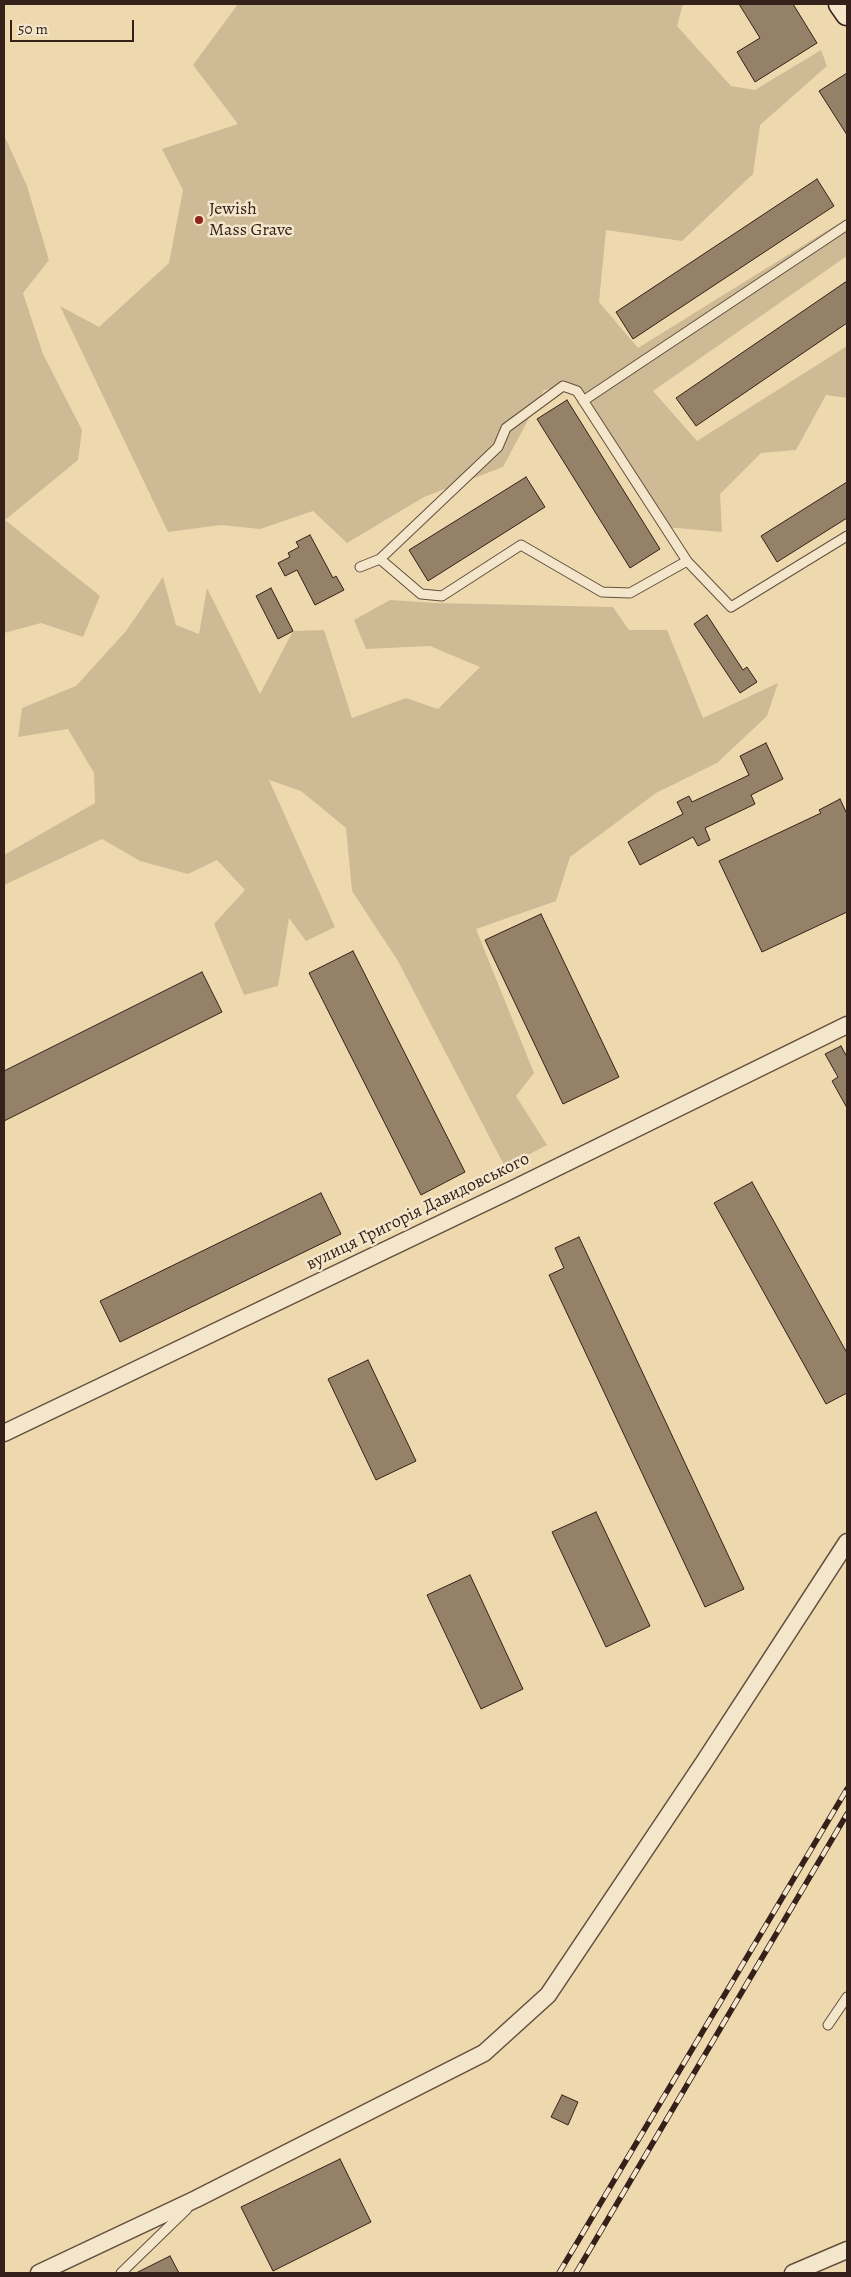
<!DOCTYPE html>
<html>
<head>
<meta charset="utf-8">
<style>
	body { margin:0 }
	#map { position:relative; width:851px; height:2277px; overflow:hidden; background:#eed9af; font-family:Alegreya,serif }
	canvas { display:block }
	.frame { position:absolute; inset:0; border:5px solid #352119; pointer-events:none }
	.scale { position:absolute; left:10px; top:20px; width:124px; height:22px; box-sizing:border-box; border:2px solid #352119; border-top:0; padding-left:6px; font-size:15px; line-height:18px; white-space:nowrap; color:#352119; -webkit-text-stroke:4px #f4e6cb; paint-order:stroke }
</style>
</head>
<body>
<div id="map">
<canvas width="851" height="2277"></canvas>
<div class="frame"></div>
<div class="scale">50 m</div>
</div>
<script>
const ctx = document.querySelector('canvas').getContext('2d');
ctx.lineJoin = 'round';
function fillPath(path, color) { ctx.fillStyle = color; ctx.fill(path, 'evenodd'); }
const shape = rows => new Path2D(rows.map(r => 'M' + r).join(''));
function trace(path, color, width, dash) { ctx.strokeStyle = color; ctx.lineWidth = width; ctx.lineCap = dash ? 'butt' : 'round'; ctx.setLineDash(dash || []); ctx.stroke(path); }
function write(font, color, halo, rows, align = 'center') {
  ctx.font = font + ' Alegreya,serif'; ctx.lineWidth = 5; ctx.setLineDash([]); ctx.textBaseline = 'middle'; ctx.strokeStyle = halo; ctx.fillStyle = color; for (const [text, x, y, turn = 0] of rows) {
    ctx.save(); ctx.translate(x, y); ctx.rotate((+turn || 0) * Math.PI / 180); ctx.textAlign = isNaN(turn) ? turn : align; if (halo) ctx.strokeText(text, 0, 0); ctx.fillText(text, 0, 0); ctx.restore();
  }
}
const green = shape([
	[238,4,683,4,677,26,731,86,755,90,821,50,827,66,760,125,753,174,682,241,606,230,599,302,638,348,844,220,847,224,847,256,653,391,697,441,847,346,847,398,826,395,796,450,761,453,720,494,722,532,665,527,572,387,544,390,503,467,424,497,347,543,313,511,260,529,221,525,168,532,60,306,99,327,169,263,183,190,162,149,238,124,193,65],
	[4,135,27,186,49,260,23,293,43,354,82,430,78,460,5,520,100,596,83,637,41,623,4,633],
	[163,577,176,625,199,634,207,588,260,694,293,631,324,630,352,718,406,698,438,709,480,667,430,646,366,649,354,620,390,600,436,603,613,607,629,630,667,630,703,718,778,683,767,716,717,763,656,793,570,857,556,901,476,929,534,1073,516,1096,547,1145,505,1167,398,961,352,891,346,828,301,791,269,780,335,927,306,941,289,918,278,986,244,995,214,924,245,890,217,860,188,874,140,861,102,839,4,885,4,855,95,803,94,773,68,729,18,737,22,708,76,686,126,631]
]);
const building = shape([
	[739,4,793,4,817,43,755,82,737,52,760,38,739,4],
	[847,73,847,135,819,91,847,73],
	[817,179,834,206,633,339,616,312,817,179],
	[847,281,847,323,696,426,676,398,847,281],
	[567,400,660,549,630,568,537,419,567,400],
	[526,477,545,507,428,581,409,550,526,477],
	[847,482,847,518,777,562,761,536,847,482],
	[310,535,333,578,336,576,344,590,315,605,297,570,285,576,278,563,290,557,288,553,299,547,296,542,310,535],
	[271,588,293,631,278,639,256,596,271,588],
	[707,615,743,670,747,667,757,682,740,693,694,624,707,615],
	[766,743,783,779,751,795,755,804,705,828,710,840,698,846,693,837,640,865,628,842,683,814,677,802,689,796,692,802,749,775,740,756,766,743],
	[840,799,847,814,847,912,762,952,719,861,821,813,819,810,840,799],
	[541,914,619,1077,563,1104,485,940,541,914],
	[353,951,465,1172,421,1195,309,973,353,951],
	[202,972,222,1012,4,1121,4,1071,202,972],
	[841,1046,847,1057,847,1108,832,1081,838,1077,825,1054,841,1046],
	[752,1182,847,1353,847,1393,826,1404,714,1203,752,1182],
	[321,1193,341,1234,120,1342,100,1301,321,1193],
	[579,1237,744,1589,705,1607,549,1275,564,1268,555,1248,579,1237],
	[368,1360,416,1461,376,1480,328,1379,368,1360],
	[596,1512,650,1626,606,1647,552,1532,596,1512],
	[470,1575,523,1689,481,1709,427,1595,470,1575],
	[562,2095,578,2102,568,2125,551,2117,562,2095],
	[340,2159,371,2222,273,2271,241,2207,340,2159],
	[170,2256,179,2273,136,2273,170,2256]
]);
const lane = shape([
	[583,401,847,225],
	[380,559,421,594,442,596,521,545,602,592,630,593,687,561],
	[360,567,380,559,498,447,506,428,563,386,577,391,687,561,731,607,847,536],
	[828,2025,847,1997],
	[121,2273,187,2209]
]);
const street = shape([
	[4,1433,511,1190,847,1025],
	[39,2273,196,2199,484,2053,548,1995,704,1762,847,1542],
	[793,2273,847,2250]
]);
const secondary = shape([
	[840,4,847,14]
]);
const rail = shape([
	[559,2273,847,1789],
	[576,2273,847,1814]
]);
const markers = [
	[199,220,5,"#8f2418"]
];
const poiNames = [
	["Jewish",209,210],
	["Mass Grave",209,231]
];
const streetNames = [
	["вулиця Григорія Давидовського",418,1212,-26]
];
fillPath(green, '#cfba96');
fillPath(building, '#958167');
trace(building, '#352119', 1);
trace(lane, '#634f3e', 11);
trace(street, '#634f3e', 19);
trace(secondary, '#352119', 25);
trace(lane, '#f4e6cb', 9);
trace(street, '#f4e6cb', 16);
trace(secondary, '#f4e6cb', 22);
trace(rail, '#352119', 5.5);
trace(rail, '#f4e6cb', 4, [11]);
for (const [x, y, r, color] of markers) { const dot = new Path2D(); dot.arc(x, y, r, 0, 2 * Math.PI); ctx.fillStyle = color; ctx.fill(dot); trace(dot, '#f4e6cb', 2); }
write('18px', '#352119', '#f4e6cb', poiNames, 'left');
write('18px', '#352119', '#f4e6cb', streetNames);
</script>
</body>
</html>
